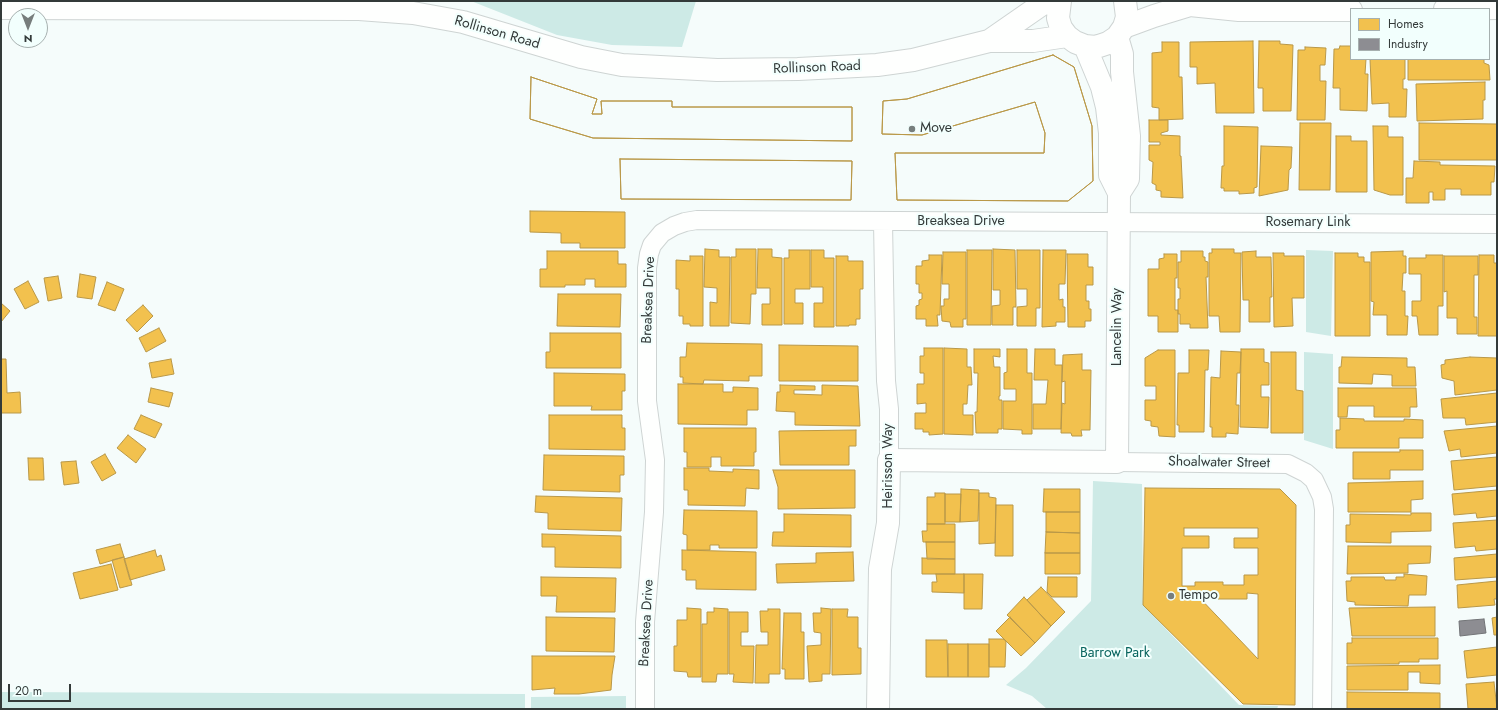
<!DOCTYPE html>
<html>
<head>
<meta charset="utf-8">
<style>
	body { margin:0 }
	#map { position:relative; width:1498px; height:710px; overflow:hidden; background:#f5fcfb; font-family:Jost,sans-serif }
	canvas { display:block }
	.frame { position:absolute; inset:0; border:2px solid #333a39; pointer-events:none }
	.legend { position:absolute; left:1350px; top:8px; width:140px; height:52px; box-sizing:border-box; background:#f2fffd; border:1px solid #a6b0af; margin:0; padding:5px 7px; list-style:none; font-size:12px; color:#333a39 }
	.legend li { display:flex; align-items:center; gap:8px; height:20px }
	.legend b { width:20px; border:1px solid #a6b0af }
	.north { position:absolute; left:8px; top:8px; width:40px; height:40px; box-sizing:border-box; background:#f2fffd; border:1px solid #a6b0af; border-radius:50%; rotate:180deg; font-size:11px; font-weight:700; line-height:16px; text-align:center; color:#333a39 }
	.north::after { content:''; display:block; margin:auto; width:14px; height:18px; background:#777e7d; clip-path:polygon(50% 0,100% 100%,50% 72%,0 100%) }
	.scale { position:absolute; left:8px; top:684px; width:63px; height:18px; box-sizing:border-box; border:2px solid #333a39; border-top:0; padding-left:5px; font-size:12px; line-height:14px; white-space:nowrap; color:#333a39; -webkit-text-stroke:3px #f2fffd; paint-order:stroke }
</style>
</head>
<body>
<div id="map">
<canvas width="1498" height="710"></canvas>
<div class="frame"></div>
<ul class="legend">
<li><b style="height:11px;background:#f2c14e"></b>Homes</li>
<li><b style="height:11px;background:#8d8d92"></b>Industry</li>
</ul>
<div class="north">N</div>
<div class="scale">20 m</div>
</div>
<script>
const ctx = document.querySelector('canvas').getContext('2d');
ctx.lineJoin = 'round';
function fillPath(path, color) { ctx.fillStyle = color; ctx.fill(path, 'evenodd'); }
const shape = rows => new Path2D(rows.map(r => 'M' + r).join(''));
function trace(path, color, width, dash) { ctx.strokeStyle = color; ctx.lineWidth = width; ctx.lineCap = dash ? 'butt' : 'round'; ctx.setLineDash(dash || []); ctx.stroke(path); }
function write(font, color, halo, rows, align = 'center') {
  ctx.font = font + ' Jost,sans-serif'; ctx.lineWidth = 4; ctx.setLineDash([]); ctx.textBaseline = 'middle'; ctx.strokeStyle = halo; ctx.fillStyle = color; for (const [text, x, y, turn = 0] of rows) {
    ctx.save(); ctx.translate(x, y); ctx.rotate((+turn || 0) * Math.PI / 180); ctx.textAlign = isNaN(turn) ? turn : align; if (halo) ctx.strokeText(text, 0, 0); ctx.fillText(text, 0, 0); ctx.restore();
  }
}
const green = shape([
	[471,1,696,1,682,47,612,45,557,35],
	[1306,250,1333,251,1331,336,1306,332],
	[1304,352,1333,354,1333,449,1304,440],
	[1093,481,1142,484,1143,605,1239,705,1278,706,1277,709,1047,709,1032,696,1006,685,1026,668,1091,601],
	[1,692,525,694,525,709,1,709],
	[626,696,626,709,531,709,531,697]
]);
const homes = shape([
	[1253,41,1254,113,1216,113,1215,83,1197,84,1197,67,1190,67,1190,42,1253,41],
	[1259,41,1280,41,1280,44,1293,45,1291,111,1263,111,1263,88,1258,88,1259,41],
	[1162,42,1179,42,1179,77,1182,77,1183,119,1159,120,1159,108,1152,107,1152,53,1162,52,1162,42],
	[1340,46,1351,46,1351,59,1366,59,1365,74,1368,74,1367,111,1340,110,1340,88,1333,88,1334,49,1339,49,1340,46],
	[1305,47,1326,48,1325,65,1320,65,1320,81,1326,81,1325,120,1297,120,1298,50,1305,50,1305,47],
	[1053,55,1074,67,1092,126,1093,181,1068,201,897,200,895,153,1044,153,1045,133,1035,102,922,135,882,134,883,101,907,99,1053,55],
	[1053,55,1074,67,1092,126,1093,181,1068,201,897,200,895,153,1044,153,1045,133,1035,102,922,135,882,134,883,101,907,99,1053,55],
	[1370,59,1405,59,1405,79,1403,79,1403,89,1407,89,1406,117,1389,117,1389,103,1372,104,1370,59],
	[1408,59,1484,59,1484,63,1489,65,1490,80,1408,80,1408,59],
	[531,77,597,99,592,114,602,114,601,101,672,101,672,107,852,107,852,141,593,138,530,119,531,77],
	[531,77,597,99,592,114,602,114,601,101,672,101,672,107,852,107,852,141,593,138,530,119,531,77],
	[1485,82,1485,100,1483,100,1483,119,1417,121,1416,84,1485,82],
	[1149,120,1168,120,1168,131,1161,133,1161,135,1180,136,1180,156,1181,156,1183,198,1161,197,1161,191,1156,190,1156,185,1152,183,1153,162,1149,160,1149,145,1160,145,1160,142,1149,142,1149,120],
	[1300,123,1331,123,1330,190,1299,190,1300,123],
	[1419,123,1497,124,1497,160,1419,160,1419,123],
	[1224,126,1258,127,1257,187,1254,188,1254,193,1239,194,1239,191,1224,191,1224,188,1221,188,1222,166,1224,166,1224,126],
	[1373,126,1388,126,1388,137,1403,137,1403,195,1390,195,1374,190,1373,126],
	[1336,136,1351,136,1351,141,1367,141,1367,192,1336,192,1336,136],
	[1261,146,1292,147,1291,168,1289,170,1288,190,1259,196,1261,146],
	[620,159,852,161,851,200,621,199,620,159],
	[620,159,852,161,851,200,621,199,620,159],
	[1414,161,1440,162,1440,165,1495,166,1494,182,1491,182,1491,195,1461,195,1461,189,1445,189,1445,200,1433,200,1433,192,1429,192,1429,203,1406,203,1406,178,1413,178,1414,161],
	[530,211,625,212,625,248,580,248,580,243,561,243,561,233,530,232,530,211],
	[705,249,719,250,719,257,730,257,729,326,710,326,710,302,717,303,717,288,704,287,705,249],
	[736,249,756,249,756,294,751,294,750,324,731,323,731,257,736,257,736,249],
	[758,249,772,249,772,257,782,258,782,325,762,325,762,304,770,304,770,288,757,288,758,249],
	[993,249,1015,250,1016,307,1013,307,1013,325,992,325,992,306,1000,305,1000,290,993,290,993,249],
	[1212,249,1234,249,1234,253,1241,253,1240,332,1220,332,1219,316,1209,316,1209,253,1212,253,1212,249],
	[789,250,810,250,810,289,795,289,795,303,803,303,803,324,784,324,784,258,789,258,789,250],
	[811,250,824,250,824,258,834,258,834,327,814,327,814,303,823,303,823,287,811,287,811,250],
	[967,250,992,250,991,325,967,325,967,250],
	[1017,250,1040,250,1040,308,1036,308,1036,326,1017,326,1017,307,1027,306,1027,289,1017,289,1017,250],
	[1043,250,1066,250,1065,284,1059,284,1059,300,1063,299,1063,307,1065,307,1065,322,1056,322,1056,326,1042,327,1043,250],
	[547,251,618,251,618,264,626,264,626,287,595,287,595,279,585,279,585,285,565,285,565,287,540,287,540,269,547,269,547,251],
	[1181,251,1203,251,1203,257,1205,257,1205,261,1208,262,1208,277,1206,277,1208,328,1190,328,1190,324,1180,324,1180,314,1178,314,1178,299,1180,299,1180,288,1178,288,1178,262,1181,262,1181,251],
	[1256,251,1256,257,1271,257,1272,297,1270,297,1270,322,1249,322,1249,300,1243,300,1242,252,1256,251],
	[1403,251,1403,256,1406,256,1406,273,1403,273,1402,291,1405,291,1405,316,1408,316,1407,335,1387,335,1387,315,1373,315,1374,302,1371,301,1371,252,1403,251],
	[943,252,966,252,966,319,963,319,963,327,951,327,950,322,942,321,941,306,944,306,944,299,949,299,949,284,942,284,943,252],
	[1273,253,1284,253,1284,256,1304,256,1304,298,1292,298,1293,326,1274,327,1273,253],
	[1335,253,1358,253,1358,257,1364,257,1364,262,1370,262,1370,336,1335,336,1335,253],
	[1067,254,1088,254,1088,267,1093,267,1093,285,1086,285,1086,301,1089,301,1089,309,1091,309,1091,321,1085,321,1085,327,1068,327,1067,254],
	[1164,254,1177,254,1177,278,1175,278,1175,310,1178,310,1178,332,1158,332,1158,316,1148,316,1148,269,1159,269,1159,259,1164,258,1164,254],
	[929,255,942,255,940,315,937,315,938,326,926,326,926,319,916,319,916,306,919,305,919,300,922,299,922,293,919,293,919,284,916,284,916,266,922,266,922,261,929,260,929,255],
	[1426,255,1443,255,1443,306,1438,306,1438,335,1419,335,1417,316,1412,316,1412,301,1421,301,1421,274,1409,274,1409,258,1426,258,1426,255],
	[1479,255,1494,255,1494,263,1497,263,1497,336,1478,336,1479,255],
	[690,256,703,256,703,326,690,326,690,324,683,324,683,316,679,316,679,289,676,289,676,260,690,261,690,256],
	[836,256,848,256,848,261,863,261,863,289,860,289,860,319,856,319,856,325,849,325,849,326,836,326,836,256],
	[1444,256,1478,256,1478,275,1474,275,1474,317,1477,317,1477,334,1457,334,1457,318,1447,318,1447,291,1444,292,1444,256],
	[80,274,96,277,92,299,77,297,80,274],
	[58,276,62,298,48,301,44,278,58,276],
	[28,281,39,302,25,309,14,289,28,281],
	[107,282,124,289,115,311,98,305,107,282],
	[558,294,621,294,620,327,557,326,558,294],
	[1,303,10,311,1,322,1,303],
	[143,305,153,316,137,332,126,320,143,305],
	[159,328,166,341,146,352,139,338,159,328],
	[550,333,621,333,621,368,546,368,546,352,550,352,550,333],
	[687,343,762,344,762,376,749,376,749,381,704,380,703,384,683,383,683,377,680,377,680,357,686,357,687,343],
	[779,345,858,346,858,381,779,381,779,345],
	[924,348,943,348,943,434,929,435,929,432,923,432,923,429,915,429,915,413,926,413,926,403,917,404,917,384,924,384,924,373,920,373,920,356,924,356,924,348],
	[944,348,967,349,967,367,971,367,972,385,968,385,967,404,963,404,963,415,973,415,973,435,944,434,944,348],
	[974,349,1000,349,1000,357,993,356,994,367,1000,367,1000,396,999,396,999,400,1002,400,1002,429,998,429,998,433,976,433,975,412,977,412,978,373,974,373,974,349],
	[1007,349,1027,349,1027,373,1032,373,1032,434,1022,434,1022,430,1003,429,1003,401,1016,401,1016,389,1004,389,1004,373,1007,372,1007,349],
	[1035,349,1055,349,1055,365,1062,365,1061,429,1033,429,1033,404,1046,404,1048,380,1034,380,1035,349],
	[1241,349,1264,349,1264,362,1269,363,1269,385,1261,385,1261,397,1269,397,1268,428,1240,427,1241,349],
	[1158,350,1175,350,1175,437,1159,436,1158,427,1151,426,1151,421,1145,420,1145,400,1156,400,1156,386,1145,386,1145,358,1158,350],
	[1189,350,1209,350,1208,370,1205,370,1204,432,1179,432,1179,425,1177,425,1178,373,1189,373,1189,350],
	[1221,351,1241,352,1240,373,1237,373,1236,405,1239,405,1238,434,1226,433,1226,437,1212,437,1212,427,1210,427,1211,377,1220,378,1221,351],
	[1271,352,1296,352,1296,390,1303,391,1303,433,1271,433,1271,352],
	[1082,354,1082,370,1091,370,1090,430,1081,430,1082,436,1072,436,1071,433,1061,433,1062,403,1065,404,1065,381,1062,382,1063,355,1082,354],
	[1342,357,1407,358,1407,367,1415,367,1416,386,1392,386,1392,375,1373,374,1372,384,1339,383,1339,367,1341,367,1342,357],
	[1470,357,1497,358,1497,390,1455,395,1454,381,1442,378,1441,365,1445,364,1445,360,1470,357],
	[1,359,6,359,7,393,20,392,21,413,1,413,1,359],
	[171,359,174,374,152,378,149,363,171,359],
	[554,373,625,374,625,391,622,391,622,410,591,410,592,406,554,406,554,373],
	[678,384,723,384,723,392,733,392,733,387,758,388,758,410,747,410,747,425,678,424,678,384],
	[780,385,815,386,815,390,794,390,794,394,822,395,822,385,858,386,860,426,795,425,795,412,776,411,777,392,780,392,780,385],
	[151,388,173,393,169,407,148,402,151,388],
	[1338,388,1416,388,1417,407,1410,407,1410,417,1374,417,1374,406,1348,406,1347,417,1338,417,1338,388],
	[1497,393,1497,422,1466,425,1465,418,1443,418,1441,399,1497,393],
	[141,415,162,424,155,438,134,429,141,415],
	[549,415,622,415,622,428,625,428,625,450,549,449,549,415],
	[1340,418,1364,419,1364,421,1404,421,1404,419,1423,420,1423,438,1399,438,1399,448,1336,448,1336,430,1340,430,1340,418],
	[1497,426,1497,453,1461,457,1460,449,1449,451,1444,431,1497,426],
	[684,428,756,428,756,452,754,452,754,466,721,466,721,457,711,457,711,467,687,467,687,452,684,452,684,428],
	[856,430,856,446,849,446,849,465,780,465,779,431,856,430],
	[128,435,146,449,136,463,117,448,128,435],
	[1400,450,1423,450,1423,470,1390,470,1390,479,1353,479,1353,452,1400,452,1400,450],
	[105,454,116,473,102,481,91,462,105,454],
	[544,455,624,456,624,475,620,475,620,492,543,490,544,455],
	[1497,457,1497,486,1454,490,1451,461,1497,457],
	[28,458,43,458,44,480,29,480,28,458],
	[76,461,79,483,64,485,61,462,76,461],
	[684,468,709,468,709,471,733,472,733,469,759,470,759,489,746,488,745,506,688,505,688,490,684,490,684,468],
	[773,470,855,470,855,508,778,509,778,487,773,470],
	[1423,481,1423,499,1411,500,1411,512,1348,512,1348,483,1423,481],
	[1145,488,1280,489,1296,505,1295,705,1243,704,1143,605,1145,488],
	[1184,528,1258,528,1258,538,1234,538,1234,548,1258,548,1258,575,1244,575,1244,585,1223,585,1223,582,1195,582,1195,586,1182,586,1182,548,1209,548,1209,536,1184,536,1184,528],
	[1195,593,1218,593,1218,599,1247,599,1247,593,1258,594,1258,659,1195,593],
	[961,489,979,490,978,521,960,522,961,489],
	[1044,489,1080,489,1080,512,1043,512,1044,489],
	[1497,490,1497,516,1477,518,1476,513,1454,515,1452,494,1497,490],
	[935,493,945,493,945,524,927,524,927,497,935,497,935,493],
	[979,493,989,493,989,497,996,498,995,543,979,544,979,493],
	[945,494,961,494,960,522,945,522,945,494],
	[536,496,622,498,621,531,548,529,548,513,535,512,536,496],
	[996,505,1013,505,1013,556,995,556,996,505],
	[684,510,757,511,757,548,719,548,719,545,710,545,710,550,687,550,687,535,683,534,684,510],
	[1046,512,1080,512,1080,533,1046,532,1046,512],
	[1411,513,1431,513,1431,531,1391,532,1391,543,1346,542,1346,525,1350,525,1350,514,1411,515,1411,513],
	[784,514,851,515,851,547,772,546,773,532,784,532,784,514],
	[1497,520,1497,549,1476,551,1475,546,1455,548,1453,523,1497,520],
	[927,524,955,524,955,542,923,542,922,531,927,531,927,524],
	[1046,532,1080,533,1080,553,1045,553,1046,532],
	[542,534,621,536,621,568,555,567,555,547,542,547,542,534],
	[926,542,955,542,955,559,927,559,926,542],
	[120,544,124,557,100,564,96,550,120,544],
	[1348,546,1431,546,1430,563,1408,564,1408,573,1347,574,1348,546],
	[155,550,157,557,161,555,165,570,130,580,124,559,155,550],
	[682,550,756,552,756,590,696,589,696,580,686,580,686,570,682,570,682,550],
	[853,552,854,581,777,583,776,564,816,563,816,553,853,552],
	[1045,553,1080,553,1080,574,1045,574,1045,553],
	[1497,554,1497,577,1455,580,1454,558,1497,554],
	[124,557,132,585,120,588,112,560,124,557],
	[922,558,955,559,955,574,922,574,922,558],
	[111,564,118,590,80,599,73,573,111,564],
	[936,574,964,574,964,593,932,592,932,582,937,582,936,574],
	[964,574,983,574,982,609,964,609,964,574],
	[1404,574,1427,576,1426,595,1409,595,1408,606,1355,605,1355,602,1347,601,1346,581,1351,581,1351,577,1384,577,1385,580,1396,580,1396,577,1404,577,1404,574],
	[541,577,616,578,615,612,556,612,557,596,541,596,541,577],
	[1048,577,1077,577,1077,597,1052,597,1047,592,1048,577],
	[1497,581,1497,599,1494,599,1495,605,1458,608,1457,585,1497,581],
	[1041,587,1065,612,1051,626,1027,600,1041,587],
	[1024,597,1051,626,1035,643,1007,615,1024,597],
	[1435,607,1435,636,1352,636,1349,608,1435,607],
	[687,608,701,609,701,677,688,677,687,672,674,671,674,646,677,646,677,620,687,620,687,608],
	[714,608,728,609,728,674,717,674,716,682,702,682,702,624,707,624,707,612,714,612,714,608],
	[821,608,831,609,830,674,822,674,822,681,809,682,807,646,821,645,821,633,814,632,813,613,821,613,821,608],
	[768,609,780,609,780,674,769,674,769,683,755,683,756,645,768,645,768,632,761,632,760,611,768,611,768,609],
	[832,609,848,609,847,617,858,617,858,648,861,648,861,674,832,675,832,609],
	[729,612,748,612,748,632,741,632,741,646,754,646,753,683,733,682,734,674,729,674,729,612],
	[784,613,801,613,801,632,804,632,804,679,785,679,785,669,782,669,784,613],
	[546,617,615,618,614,652,546,651,546,617],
	[1010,617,1035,643,1021,656,996,631,1010,617],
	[1497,617,1497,635,1494,635,1492,618,1497,617],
	[1352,638,1438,638,1438,659,1419,659,1419,662,1399,662,1399,664,1347,664,1347,643,1352,643,1352,638],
	[989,639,1003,639,1006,641,1005,667,989,667,989,639],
	[926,640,947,640,948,677,926,677,926,640],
	[948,644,968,644,968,677,948,677,948,644],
	[968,644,989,644,989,677,968,677,968,644],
	[1497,647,1497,675,1467,678,1464,651,1497,647],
	[532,656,615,656,612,675,611,690,579,694,554,694,555,688,532,690,532,656],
	[1440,665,1440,684,1420,683,1420,672,1408,672,1408,690,1347,690,1347,666,1440,665],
	[1494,682,1497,709,1468,709,1466,684,1494,682],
	[1347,692,1440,693,1440,709,1347,709,1347,692]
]);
const industry = shape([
	[1484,619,1486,633,1460,636,1459,621,1484,619]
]);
const minor = shape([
	[883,222,885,336,886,381,889,409,889,460],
	[1117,462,1288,464,1306,473,1314,480,1322,497,1324,509,1322,709],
	[645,709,645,622,654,512,655,460,647,401,647,268,649,254,652,245,662,233,674,226,685,222,697,220,1497,224]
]);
const tertiary = shape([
	[1060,1,1058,18,1061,28,1067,36,1075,42,1085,46,1096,47,1108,43,1117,37,1124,27,1127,17,1125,1],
	[1180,1,1190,5,1239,10,1351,10],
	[1,8,359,9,413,13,463,22,581,57,622,65,717,70,798,69,877,65,913,60,989,41,1033,41,1067,36],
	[1445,9,1497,8],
	[1124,27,1154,16,1190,5],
	[1117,37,1122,54,1122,72,1129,136,1128,179,1119,193],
	[989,41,1041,5,1052,1],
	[878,709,880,569,888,523,889,460,1117,462,1119,193,1110,175,1110,133,1107,107,1102,87,1085,46]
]);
const markers = [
	[912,129,4,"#777e7d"],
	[1171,596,4,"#777e7d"]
];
const streetNames = [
	["Rollinson Road",497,33,16],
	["Rollinson Road",817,68,-2],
	["Breaksea Drive",961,222],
	["Rosemary Link",1308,223],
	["Breaksea Drive",649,300,-88],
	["Lancelin Way",1118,327,-90],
	["Shoalwater Street",1219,463,1],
	["Heirisson Way",889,466,-90],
	["Breaksea Drive",647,623,-87]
];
const poiNames = [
	["Move",920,129],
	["Tempo",1179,596]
];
const parkNames = [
	["Barrow Park",1115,654]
];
fillPath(green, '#cdeae6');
fillPath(homes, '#f2c14e');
trace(homes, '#b99848', 1);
fillPath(industry, '#8d8d92');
trace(industry, '#727477', 1);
trace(minor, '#ced4d3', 20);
trace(tertiary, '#ced4d3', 24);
trace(minor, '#fefffe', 18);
trace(tertiary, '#fefffe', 22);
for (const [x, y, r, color] of markers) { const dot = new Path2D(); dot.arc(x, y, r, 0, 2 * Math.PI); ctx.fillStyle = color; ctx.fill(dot); trace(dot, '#f2fffd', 1.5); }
write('14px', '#333a39', '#f2fffd', streetNames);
write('14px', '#333a39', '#f2fffd', poiNames, 'left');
write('14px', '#09655f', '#f2fffd', parkNames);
</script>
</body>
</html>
